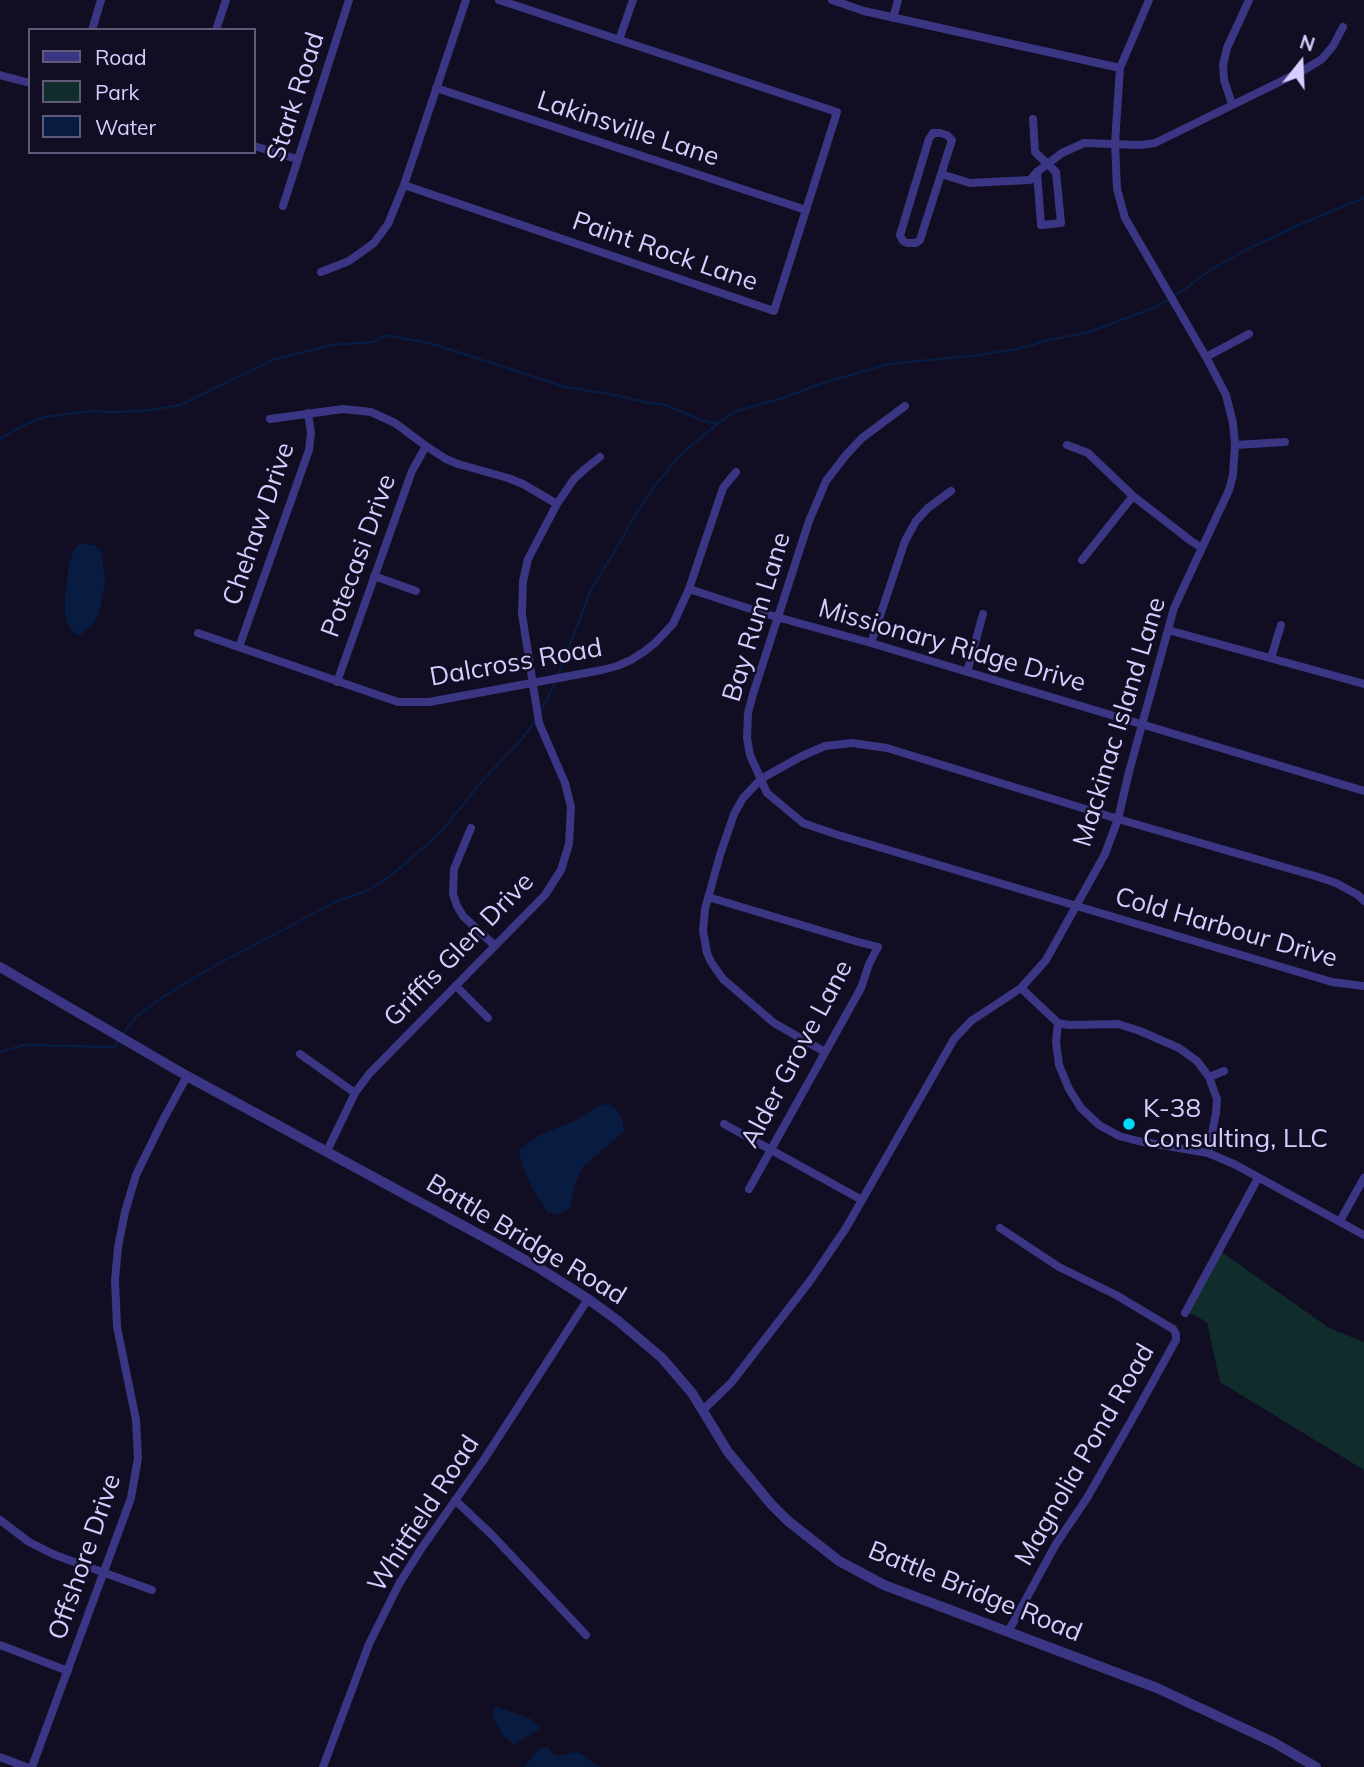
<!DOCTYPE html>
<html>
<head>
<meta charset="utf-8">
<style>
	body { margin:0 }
	#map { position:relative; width:1364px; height:1767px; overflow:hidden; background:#110d22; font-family:Mulish,sans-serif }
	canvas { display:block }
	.legend { position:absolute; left:28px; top:28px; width:228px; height:126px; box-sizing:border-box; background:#110d22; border:2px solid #5f5a7a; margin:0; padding:9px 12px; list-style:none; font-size:21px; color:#d5ceff }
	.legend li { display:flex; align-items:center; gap:14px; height:35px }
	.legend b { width:35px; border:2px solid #5f5a7a }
	.north { position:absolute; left:1266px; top:28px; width:70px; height:70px; -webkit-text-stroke:5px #110d22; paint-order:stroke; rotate:18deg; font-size:19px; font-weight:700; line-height:28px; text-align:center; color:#d5ceff }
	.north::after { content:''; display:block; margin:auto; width:24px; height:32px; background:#d5ceff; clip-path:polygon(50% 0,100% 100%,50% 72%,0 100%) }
</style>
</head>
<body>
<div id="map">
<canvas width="1364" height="1767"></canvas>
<ul class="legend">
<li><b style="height:9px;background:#3b3683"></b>Road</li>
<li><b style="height:19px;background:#102d2c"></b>Park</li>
<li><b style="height:19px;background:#081b40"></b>Water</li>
</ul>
<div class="north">N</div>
</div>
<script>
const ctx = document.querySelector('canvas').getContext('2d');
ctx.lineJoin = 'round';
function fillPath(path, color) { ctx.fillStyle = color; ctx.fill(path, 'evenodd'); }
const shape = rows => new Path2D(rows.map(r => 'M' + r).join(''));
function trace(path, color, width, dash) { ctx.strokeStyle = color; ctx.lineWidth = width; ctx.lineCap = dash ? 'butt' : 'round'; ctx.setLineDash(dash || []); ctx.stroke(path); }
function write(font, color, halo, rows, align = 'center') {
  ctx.font = font + ' Mulish,sans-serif'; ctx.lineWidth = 5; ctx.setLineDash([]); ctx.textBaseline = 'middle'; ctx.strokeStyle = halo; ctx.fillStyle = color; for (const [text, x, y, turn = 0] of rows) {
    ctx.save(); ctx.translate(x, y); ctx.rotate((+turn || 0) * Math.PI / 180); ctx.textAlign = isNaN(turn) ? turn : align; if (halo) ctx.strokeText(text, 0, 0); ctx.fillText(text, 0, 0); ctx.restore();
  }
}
const green = shape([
	[1219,1250,1329,1328,1364,1342,1364,1470,1220,1382,1207,1322,1189,1313]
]);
const water = shape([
	[83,543,96,546,102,553,105,582,99,614,93,624,81,635,77,635,71,630,67,622,65,615,65,597,69,564,74,550,78,545],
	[608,1104,615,1108,622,1119,624,1131,582,1168,575,1185,570,1207,560,1215,548,1213,532,1188,523,1168,519,1152,521,1148,540,1135,572,1122,601,1105],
	[497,1707,529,1718,538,1724,541,1728,514,1745,502,1734,492,1715,494,1708],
	[544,1747,548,1747,552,1753,558,1756,575,1752,581,1754,600,1767,524,1767,537,1751]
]);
const stream = shape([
	[0,439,26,424,45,417,89,411,111,412,143,411,180,405,275,359,332,345,373,342,386,335,433,344,565,387,610,394,649,403,666,405,701,420,716,424],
	[558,675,591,590,616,549,635,515,656,484,680,455,717,424,736,411,780,399,823,383,889,364,979,355,1018,349,1049,340,1089,332,1156,307,1181,292,1210,270,1244,251,1294,227,1364,198],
	[540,713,556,681],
	[123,1034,136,1017,157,1001,176,989,209,969,337,901,361,893,379,884,400,868,441,832,483,780,521,740,535,721],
	[0,1052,24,1045,114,1047,119,1039]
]);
const minor = shape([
	[832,0,864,11,1120,68],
	[893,18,898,0],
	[92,30,101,0],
	[216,30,226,0],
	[619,40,633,0],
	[0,75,30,83],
	[436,88,806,210],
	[1232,104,1224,80,1223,65,1227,48,1249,0],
	[1033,119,1035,152,1056,172,1061,223,1041,225,1037,172],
	[933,133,940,133,947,135,952,140,920,240,916,243,907,243,903,241,900,235,929,139,933,133],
	[254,146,297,159],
	[941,174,970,183,1030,180,1037,172,1062,153,1084,143,1141,145,1155,143,1304,70,1322,59,1333,46,1343,27],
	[404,185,774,311,837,112,499,0],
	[283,206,349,0],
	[321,272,349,261,374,243,388,224,404,185,466,0],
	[1206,357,1249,334],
	[905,406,862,438,846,455,826,481,809,521,753,694,748,713,747,738,750,755,767,793,803,823,835,834,1332,982,1364,986],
	[270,419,343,409,371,412,395,423,426,446,446,459,458,464,508,478,523,484,557,504],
	[1067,445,1088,453,1133,496,1191,541,1202,548],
	[1235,445,1285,442],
	[1082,560,1133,496],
	[374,576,416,591],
	[689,589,766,614,871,643,1364,791],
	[1168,630,1364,684],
	[198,633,398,702,429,702,602,670,617,666,631,660,645,651,656,642,673,624,689,589,723,488,736,472],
	[871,643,905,541,916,521,928,508,951,491],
	[239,647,309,450,311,433,308,413],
	[1271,658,1281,625],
	[967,672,983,614],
	[337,682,412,471,426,446],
	[471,828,454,869,453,894,457,906,463,916,495,946],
	[708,897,855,941,878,947,869,964,861,988,749,1189],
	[456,986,488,1018],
	[1021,988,1058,1023,1069,1025,1118,1024,1140,1031,1179,1048,1197,1061,1209,1077,1217,1099,1216,1113,1208,1153],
	[1058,1023,1056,1042,1059,1065,1069,1089,1081,1108,1099,1125,1119,1136,1138,1141,1208,1153,1234,1164,1364,1235],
	[825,1052,774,1023,723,979,711,962,707,953,703,931,705,909,720,855,734,814,743,798,761,779,800,757,825,746,852,743,887,748,1118,819,1315,876,1336,883,1358,895,1364,901],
	[300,1054,355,1093],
	[1209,1077,1224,1071],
	[724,1124,862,1200],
	[327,1151,355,1093,369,1074,545,895,561,870,569,844,571,807,565,783,539,723,522,614,523,581,528,559,557,504,574,479,585,469,600,457],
	[1340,1221,1364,1178],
	[1000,1228,1059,1267,1116,1295,1173,1329,1176,1334,1176,1340,1130,1423,1087,1498,1056,1544,1008,1632],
	[1185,1313,1258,1178],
	[703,1410,731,1383,810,1281,846,1228,954,1039,971,1021,1021,988,1046,960,1105,854,1118,819,1129,772,1174,608,1229,490,1233,475,1235,445,1233,423,1226,395,1206,357,1125,218,1117,189,1115,143,1120,68,1149,0],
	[455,1500,492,1535,586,1635],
	[0,1520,29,1542,55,1555,152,1590],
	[0,1645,68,1671],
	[0,1757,26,1767],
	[32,1767,131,1498,138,1458,136,1420,117,1327,115,1280,118,1247,125,1212,136,1175,163,1120,187,1076],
	[323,1767,369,1644,399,1584,421,1549,485,1458,588,1299]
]);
const tertiary = shape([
	[0,967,187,1076,493,1242,539,1268,588,1299,617,1320,662,1358,692,1393,728,1452,771,1504,788,1521,839,1561,884,1585,1157,1688,1273,1742,1316,1767]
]);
const markers = [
	[1129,1124,7,"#00dbf9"]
];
const streetNames = [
	["Stark Road",296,97,-72],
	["Lakinsville Lane",628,129,18],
	["Paint Rock Lane",665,252,19],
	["Chehaw Drive",259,524,-71],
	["Potecasi Drive",359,556,-70],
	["Bay Rum Lane",757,617,-73],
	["Missionary Ridge Drive",952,646,16],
	["Dalcross Road",516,663,-10],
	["Mackinac Island Lane",1120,722,-73],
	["Cold Harbour Drive",1226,928,16],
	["Griffis Glen Drive",459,950,-46],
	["Alder Grove Lane",797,1054,-62],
	["Battle Bridge Road",526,1240,31],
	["Magnolia Pond Road",1085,1455,-60],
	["Whitfield Road",424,1514,-57],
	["Offshore Drive",85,1557,-71],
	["Battle Bridge Road",975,1592,22]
];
const poiNames = [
	["K-38",1143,1109],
	["Consulting, LLC",1143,1139]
];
fillPath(green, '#102d2c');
fillPath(water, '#081b40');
trace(stream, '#081b40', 2.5);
trace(minor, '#3b3683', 8);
trace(tertiary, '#3b3683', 10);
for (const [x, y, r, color] of markers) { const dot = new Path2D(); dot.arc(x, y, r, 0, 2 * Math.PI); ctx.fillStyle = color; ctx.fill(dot); trace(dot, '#110d22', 2.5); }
write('26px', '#d5ceff', '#110d22', streetNames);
write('26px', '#d5ceff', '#110d22', poiNames, 'left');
</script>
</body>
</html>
